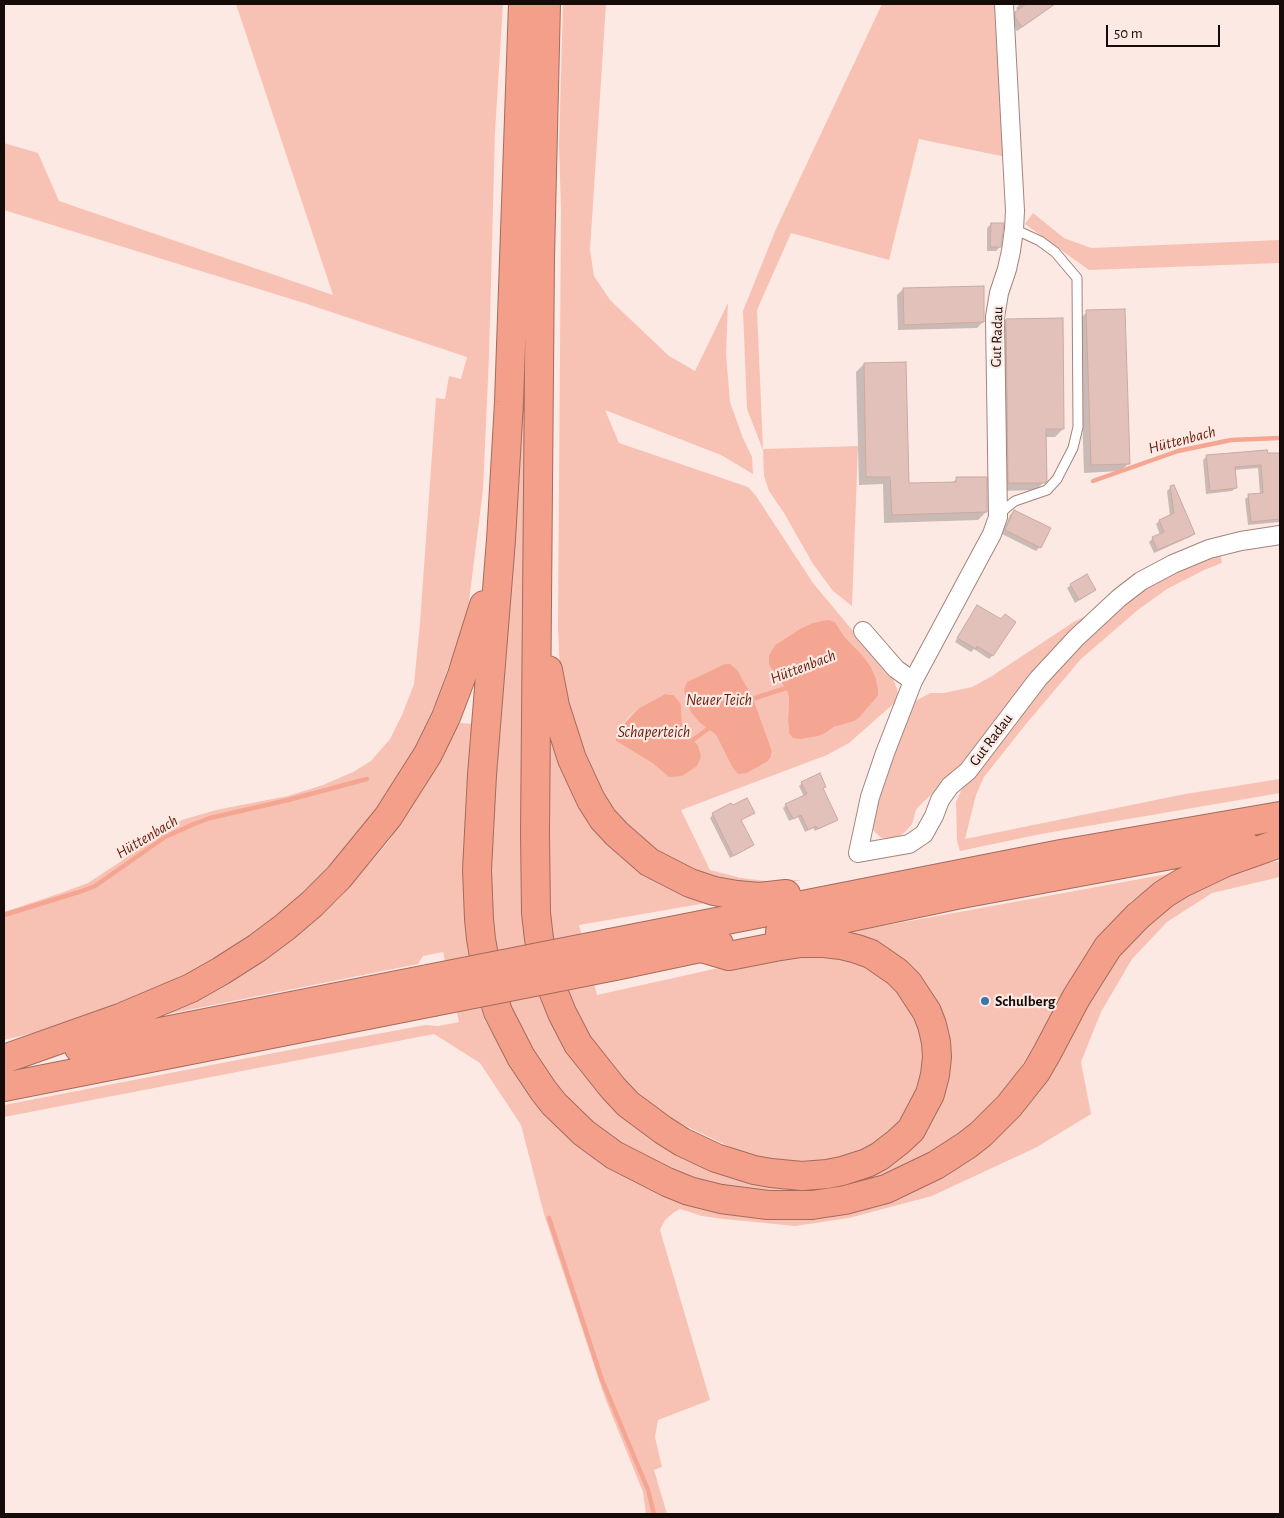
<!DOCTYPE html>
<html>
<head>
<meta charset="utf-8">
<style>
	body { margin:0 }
	#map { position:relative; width:1284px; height:1518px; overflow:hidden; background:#fde9e3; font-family:"Alegreya Sans",sans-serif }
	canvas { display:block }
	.frame { position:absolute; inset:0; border:5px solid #150b08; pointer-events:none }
	.scale { position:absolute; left:1106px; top:25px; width:114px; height:22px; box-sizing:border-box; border:2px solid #150b08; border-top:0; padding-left:6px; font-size:15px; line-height:18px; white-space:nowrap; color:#150b08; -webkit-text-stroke:4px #fde9e3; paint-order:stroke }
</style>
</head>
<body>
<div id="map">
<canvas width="1284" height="1518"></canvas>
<div class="frame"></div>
<div class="scale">50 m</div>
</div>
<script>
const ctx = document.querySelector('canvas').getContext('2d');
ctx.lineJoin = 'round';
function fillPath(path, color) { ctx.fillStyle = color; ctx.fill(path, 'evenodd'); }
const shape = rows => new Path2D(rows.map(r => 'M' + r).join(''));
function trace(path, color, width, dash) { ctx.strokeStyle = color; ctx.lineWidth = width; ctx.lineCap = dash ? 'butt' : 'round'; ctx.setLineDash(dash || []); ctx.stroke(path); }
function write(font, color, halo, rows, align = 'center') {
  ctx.font = font + ' "Alegreya Sans",sans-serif'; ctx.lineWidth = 4.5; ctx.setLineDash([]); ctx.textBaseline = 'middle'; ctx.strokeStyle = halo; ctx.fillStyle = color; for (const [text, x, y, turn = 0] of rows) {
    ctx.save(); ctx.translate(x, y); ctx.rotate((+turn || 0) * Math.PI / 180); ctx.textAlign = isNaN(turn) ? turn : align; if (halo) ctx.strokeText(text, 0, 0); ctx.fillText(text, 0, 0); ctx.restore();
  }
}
const green = shape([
	[236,4,503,4,495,132,489,356,483,490,468,609,461,633,435,704,415,747,379,806,350,843,311,886,266,926,190,975,63,1026,4,1040,4,912,61,893,88,883,120,862,164,829,182,820,216,810,288,796,323,785,353,772,371,761,390,739,402,715,414,684,420,623,436,398,445,399,449,376,461,379,467,357,304,303,4,210,4,143,38,153,59,201,333,295],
	[563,4,606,4,590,250,594,276,610,300,669,356,695,371,728,303,726,354,730,402,743,438,752,457,753,474,721,455,605,410,619,443,748,487,756,496,813,583,893,679,897,689,899,699,849,743,827,755,681,810,710,870,741,878,766,881,802,880,773,886,742,887,698,873,664,856,638,836,610,806,597,786,572,727,560,671,558,629,561,210,559,145],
	[835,622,844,636,864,657,871,667,876,678,878,689,878,696,859,718,834,727,827,732,789,733,788,720,789,698,786,688,769,655,775,645,798,630],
	[665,694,674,695,681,704,682,723,687,734,698,745,669,777,652,763,616,741,616,733,629,717,639,708],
	[753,698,772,751,771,757,767,762,747,773,738,773,732,767,716,735,700,723],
	[882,4,996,4,1006,157,919,139,889,260,791,233,757,310,763,449,858,446,852,606,833,591,813,564,784,513,769,491,764,476,763,450,747,409,743,311,776,229],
	[1033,213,1064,238,1091,248,1280,240,1280,263,1089,270,1025,224],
	[522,372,528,373,522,714,521,846,529,934,618,1113,772,1183,912,1148,947,1040,844,933,1173,873,1131,901,1081,970,1012,1081,957,1140,891,1175,810,1197,763,1194,670,1174,607,1139,573,1107,549,1078,511,1014,493,941,487,843],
	[1220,553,1222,563,1204,570,1167,589,1139,609,1081,659,1026,724,984,777,976,795,965,839,1185,794,1280,779,1280,793,1041,834,960,851,957,841,956,802,962,789,998,746,1037,691,1115,610,1147,586,1187,566],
	[1096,612,958,770,920,805,916,810,912,824,905,832,898,837,890,840,880,837,874,831,871,821,873,804,912,703,930,693,944,693,972,687,992,676,1075,621],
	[547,703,585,805,712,902,579,925,597,995,786,953,847,957,892,981,916,1008,927,1049,919,1088,892,1137,853,1159,803,1167,749,1156,669,1118,614,1073,576,1021,551,932,547,900],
	[460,723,475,724,469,947,474,985,485,1021,516,1072,563,1126,727,1211,958,1164,1112,957,1158,908,1210,878,1260,864,1280,861,1280,877,1212,893,1167,922,1132,959,1101,1012,1081,1062,1091,1114,1037,1147,932,1196,849,1218,795,1226,724,1219,702,1216,680,1209,673,1213,665,1220,660,1230,710,1400,658,1420,655,1437,662,1467,654,1470,667,1514,646,1514,643,1492,605,1398,544,1214,521,1125,480,1063,434,1034,4,1117,4,1105,305,1047,426,1025,438,1026,459,1022,443,952,423,956,418,964,163,1015,239,973,337,901,389,841,439,761]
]);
const water = shape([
	[828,620,835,622,844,636,864,657,871,667,876,678,878,689,878,696,859,718,854,721,834,727,827,732,818,736,801,739,793,738,789,733,788,720,789,698,786,688,773,672,769,664,769,655,775,645,798,630,813,623],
	[725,664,730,664,737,670,753,698,772,751,771,757,767,762,747,773,738,774,732,767,716,735,700,723,691,712,686,698,684,690,687,682],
	[665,694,674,695,681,704,682,723,687,734,698,745,701,757,697,766,682,776,669,777,652,763,616,741,616,733,630,717,639,708]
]);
const shadow = shape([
	[1020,4,1055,4,1017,31,1011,22,1011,17,1018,11,1016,8],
	[991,224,1000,247,996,251,987,251,987,228],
	[903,289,983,322,977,328,898,330,897,295],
	[1087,312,1129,463,1121,471,1084,473,1079,320],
	[1006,320,1063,429,1055,437,1045,437,1045,481,1036,490,1001,491,998,328],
	[864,364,908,484,952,483,957,479,986,512,978,520,884,523,883,484,859,485,856,372],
	[1280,454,1280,520,1279,522,1248,525,1245,499,1249,496,1260,494,1258,468,1234,470,1236,488,1232,491,1206,494,1203,460,1207,456],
	[1171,487,1193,534,1190,537,1154,553,1149,542,1153,538,1160,535,1156,524,1159,521,1170,516,1167,491],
	[1014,511,1040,547,1036,551,1002,534,1010,515],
	[1071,585,1095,590,1075,603,1067,588],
	[977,606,992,656,989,659,974,649,971,652,955,642,974,610],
	[802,783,825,787,822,789,836,819,833,822,815,831,813,828,805,832,798,817,789,821,783,808,786,805,804,797,799,786],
	[732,807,753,812,740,821,753,845,749,848,730,858,710,818,713,814]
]);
const stream = shape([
	[1093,481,1178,451,1231,440,1280,438],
	[749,700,789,687],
	[690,742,712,726],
	[4,915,79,892,95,886,165,837,194,824,210,818,288,800,367,779],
	[549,1218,602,1380,648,1490,654,1514]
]);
const building = shape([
	[1026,4,1055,4,1022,27,1015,17,1015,12,1026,4],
	[991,223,1004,223,1001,247,990,247,991,223],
	[984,286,984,322,904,325,903,288,984,286],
	[1125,309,1130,464,1091,465,1086,310,1125,309],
	[1063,318,1064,429,1046,429,1047,481,1045,483,1008,483,1006,319,1063,318],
	[906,362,909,483,956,482,956,477,987,477,987,512,892,515,890,477,866,477,864,363,906,362],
	[1267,450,1268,453,1280,453,1280,519,1251,522,1248,494,1263,493,1261,465,1235,467,1237,488,1210,491,1206,455,1267,450],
	[1174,485,1195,534,1157,550,1152,537,1164,532,1159,520,1174,513,1170,486,1174,485],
	[1014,510,1051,528,1041,548,1005,530,1014,510],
	[1087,574,1096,590,1079,600,1070,584,1087,574],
	[977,605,1001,619,1005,614,1016,622,993,656,977,646,976,649,957,638,977,605],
	[820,773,826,787,823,788,838,820,818,829,816,826,808,830,801,815,793,819,785,804,807,794,801,782,820,773],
	[747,798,755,813,741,820,754,845,733,856,712,813,731,803,733,805,747,798]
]);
const lane = shape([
	[999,515,1006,508,1015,501,1047,490,1057,479,1073,448,1078,427,1077,278,1055,252,1040,241,1014,229]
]);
const street = shape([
	[1004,4,1015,211,1014,229,1011,251,1007,269,999,293,995,317,998,517,992,534,913,681,885,753,870,797,858,853,909,844,924,834,934,816,940,800,950,786,968,771,1038,679,1076,638,1119,598,1141,581,1173,564,1209,549,1241,541,1280,535],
	[863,631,896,669,913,681]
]);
const highway = shape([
	[523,4,509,402,501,540,482,775,477,870,479,919,481,939,488,979,498,1012,521,1057,543,1090,554,1104,584,1133,614,1155,667,1182,689,1191,721,1199,768,1205,812,1205,845,1200,886,1189,936,1165,967,1145,981,1134,1009,1106,1036,1072,1047,1053,1076,998,1108,947,1138,916,1164,894,1182,883,1226,862,1280,843],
	[546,4,540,257,535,833,536,913,539,939,552,988,562,1013,578,1044,613,1088,628,1104,663,1130,682,1142,716,1158,754,1170,771,1173,802,1176,827,1174,842,1171,867,1163,880,1156,898,1142,911,1130,930,1094,935,1075,937,1057,936,1042,932,1025,927,1012,908,983,897,972,871,954,857,949,841,945,824,943,801,943,775,947,729,956,702,948],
	[548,670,555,706,572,759,591,800,603,819,617,834,649,862,690,883,714,891,737,895,759,897,786,894],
	[780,932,956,895,1176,854,1244,844],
	[610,943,1061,854,1280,816],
	[615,966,719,944],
	[79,1048,428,979],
	[4,1059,120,1018,191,988,221,971,257,948,285,927,312,904,339,877,388,817,428,754,446,717,462,675,484,605],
	[4,1087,433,1002]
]);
const highwayBridge = shape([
	[428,979,610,943],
	[433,1002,615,966]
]);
const markers = [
	[985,1001,5,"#347aaf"]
];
const streetNames = [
	["Gut Radau",997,337,-88],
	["Gut Radau",991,740,-53]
];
const poiNames = [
	["Schulberg",995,1001]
];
const waterNames = [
	["Hüttenbach",1182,440,-15],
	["Hüttenbach",803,667,-21],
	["Neuer Teich",719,700],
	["Schaperteich",654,732],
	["Hüttenbach",147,837,-31]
];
fillPath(green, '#f7c2b4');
fillPath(water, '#f5a692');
fillPath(shadow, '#0003');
trace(stream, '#f5a692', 4.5);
fillPath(building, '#e1c1b9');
trace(building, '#caaaa2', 1);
trace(lane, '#a2847c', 11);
trace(street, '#a2847c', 20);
trace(highway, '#a56b5c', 30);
trace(lane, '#fff', 9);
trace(street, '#fff', 18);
trace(highway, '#f39f8a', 28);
trace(highwayBridge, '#a56b5c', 30, []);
trace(highwayBridge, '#f39f8a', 28);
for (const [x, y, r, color] of markers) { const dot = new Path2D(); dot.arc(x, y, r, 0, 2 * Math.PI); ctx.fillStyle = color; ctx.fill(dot); trace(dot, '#fde9e3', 2); }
write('15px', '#150b08', '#fde9e3', streetNames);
write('bold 15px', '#150b08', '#fde9e3', poiNames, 'left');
write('italic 16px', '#631e0d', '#fde9e3', waterNames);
</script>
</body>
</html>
